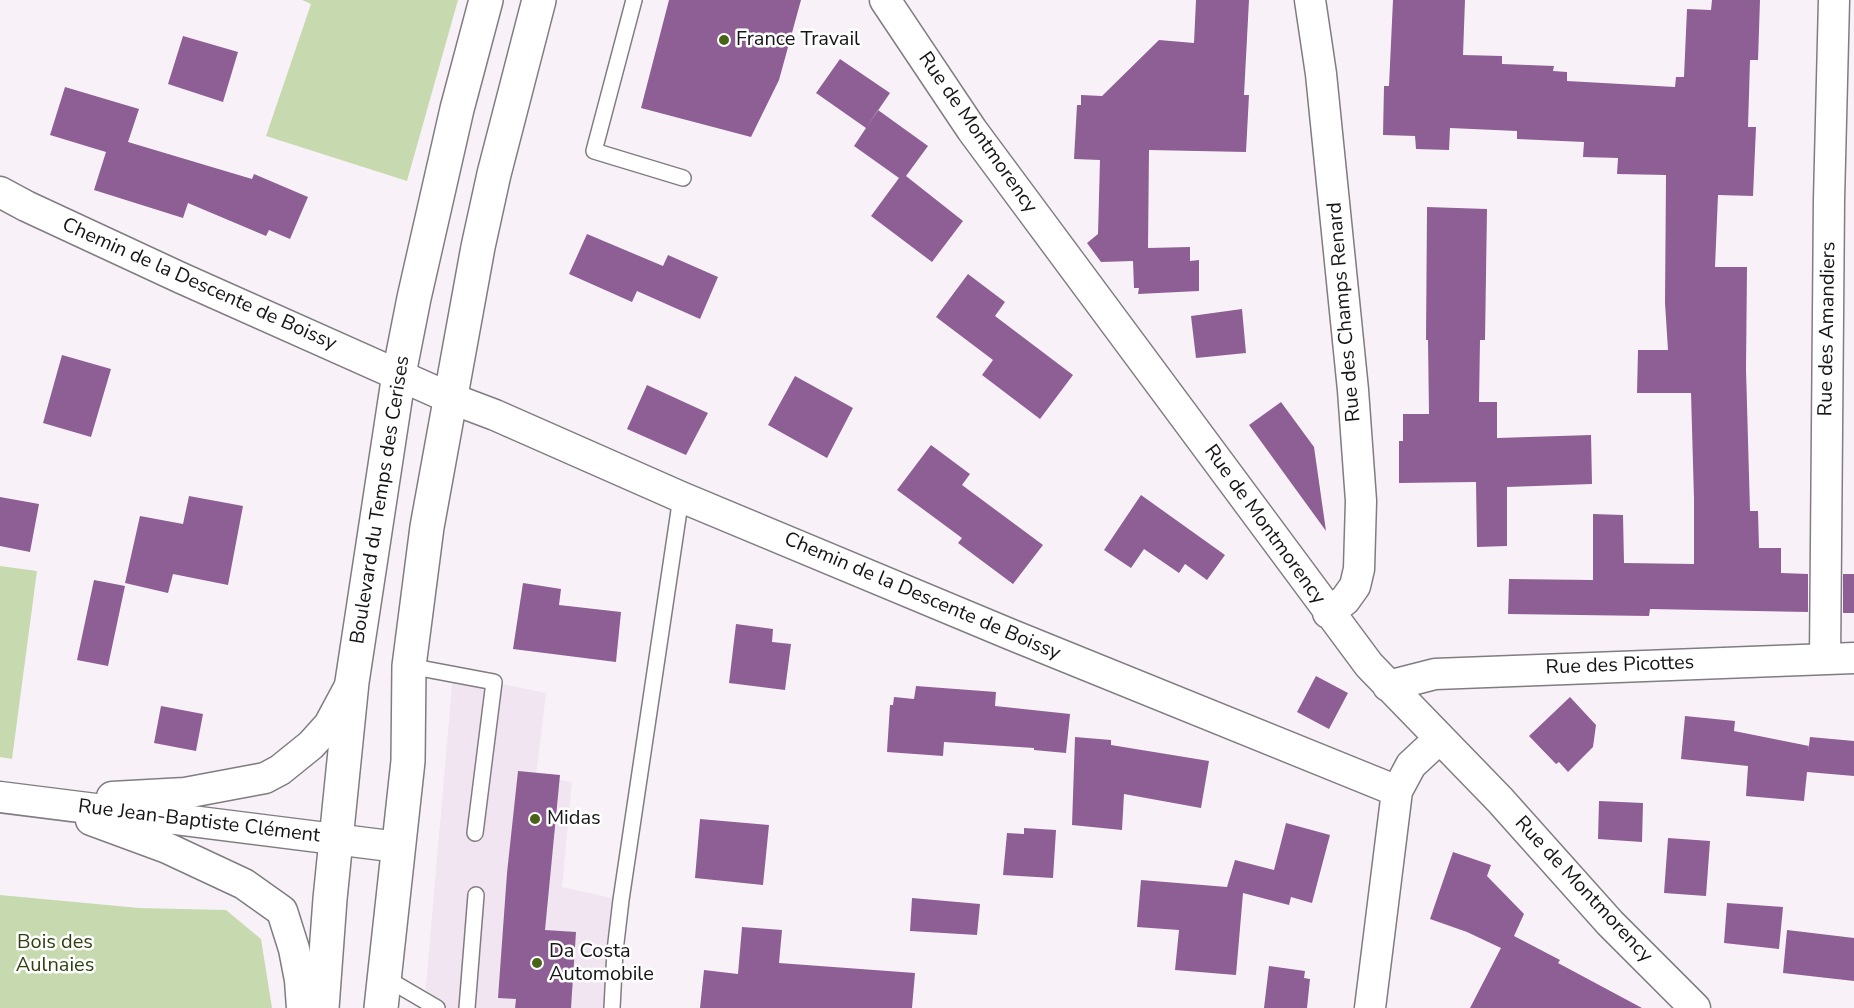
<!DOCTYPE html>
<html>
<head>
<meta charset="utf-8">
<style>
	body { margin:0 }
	canvas { display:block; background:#f8f2f8 }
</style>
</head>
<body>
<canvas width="1854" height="1008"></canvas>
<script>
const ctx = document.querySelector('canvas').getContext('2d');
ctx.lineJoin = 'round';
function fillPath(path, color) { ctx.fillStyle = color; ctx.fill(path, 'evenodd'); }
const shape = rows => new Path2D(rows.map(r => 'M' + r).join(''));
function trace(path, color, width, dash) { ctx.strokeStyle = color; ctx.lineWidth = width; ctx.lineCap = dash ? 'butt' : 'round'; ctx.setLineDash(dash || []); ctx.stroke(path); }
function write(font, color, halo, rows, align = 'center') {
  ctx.font = font + ' "Nunito Sans",sans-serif'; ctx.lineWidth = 5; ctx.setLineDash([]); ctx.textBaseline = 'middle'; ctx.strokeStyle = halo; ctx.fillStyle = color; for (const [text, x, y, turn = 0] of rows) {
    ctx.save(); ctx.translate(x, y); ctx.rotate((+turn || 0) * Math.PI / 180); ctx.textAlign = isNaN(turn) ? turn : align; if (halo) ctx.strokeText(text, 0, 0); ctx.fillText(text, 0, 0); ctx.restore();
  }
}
const built = shape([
	[453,674,546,693,536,776,572,782,562,887,621,900,608,1008,424,1008]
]);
const green = shape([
	[302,0,458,0,407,181,266,136,311,4],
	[0,566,37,571,12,759,0,757],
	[0,895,139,908,226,910,261,939,272,1008,0,1008]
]);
const building = shape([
	[669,0,801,0,779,80,751,137,641,108],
	[1196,0,1249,0,1244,95,1249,95,1246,152,1149,150,1148,248,1190,247,1190,261,1199,260,1199,291,1138,294,1139,288,1134,288,1133,261,1101,262,1087,243,1098,234,1100,160,1074,159,1077,105,1081,105,1081,95,1102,96,1159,40,1194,43],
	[1393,0,1465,0,1463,55,1502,56,1502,64,1554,66,1553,71,1567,72,1567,81,1675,87,1676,77,1684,77,1687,9,1711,10,1712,0,1760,0,1758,60,1750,60,1749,94,1748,127,1756,127,1753,196,1718,195,1715,267,1747,267,1746,369,1750,511,1758,511,1759,548,1781,548,1781,573,1808,574,1808,612,1650,609,1649,616,1508,614,1509,579,1593,580,1593,514,1623,515,1624,563,1694,564,1694,499,1691,393,1637,393,1638,350,1668,350,1665,303,1666,175,1617,174,1618,158,1583,157,1584,142,1517,139,1517,131,1450,128,1449,150,1416,149,1415,136,1383,135,1384,86,1389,86],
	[183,36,238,52,223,102,168,84],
	[840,59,890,93,866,128,816,93],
	[65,87,139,109,128,142,252,179,254,174,308,197,290,239,269,230,266,236,188,203,183,218,94,190,106,152,50,135],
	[878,110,928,146,906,176,963,221,932,262,871,216,899,178,854,146],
	[1427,207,1487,209,1485,340,1480,340,1479,402,1497,402,1497,438,1591,435,1592,484,1507,487,1507,546,1477,547,1476,482,1399,483,1399,441,1403,441,1403,414,1429,414,1428,340,1426,340],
	[587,234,663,266,668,255,718,277,700,319,637,291,632,302,569,274],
	[968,274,1005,302,995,316,1073,375,1040,419,982,375,993,360,936,317],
	[1242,309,1246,353,1196,358,1191,316],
	[62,355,111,369,91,437,43,423],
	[795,376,853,408,827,458,768,425],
	[647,385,708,413,686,455,627,429],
	[1281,402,1314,447,1326,531,1249,425],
	[931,445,970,474,962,485,1043,545,1013,584,958,543,962,538,897,490],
	[1141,495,1225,555,1207,580,1185,564,1179,573,1144,549,1131,568,1104,550],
	[189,496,243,506,228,585,173,574,168,593,125,583,140,516,183,524],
	[0,497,39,504,30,552,0,546],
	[1843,574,1854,574,1854,613,1843,613],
	[94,580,125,586,108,666,77,660],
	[523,583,561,589,559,605,621,612,616,662,513,649],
	[736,624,773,629,772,642,791,644,785,690,729,683],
	[1316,676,1348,693,1329,729,1297,712],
	[916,686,996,692,995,706,1070,714,1066,753,1034,750,1034,748,944,742,943,756,887,752,890,705,893,705,894,697,914,699],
	[1570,697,1596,725,1593,747,1568,772,1559,762,1556,764,1529,736],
	[161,706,203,714,196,751,154,743],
	[1685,716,1735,721,1734,731,1809,746,1808,752,1810,737,1854,741,1854,776,1807,772,1804,801,1746,796,1748,766,1681,759],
	[1075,737,1111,740,1111,745,1209,761,1201,808,1124,794,1122,830,1072,825],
	[518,771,560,775,545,930,576,932,571,1008,515,1008,516,999,498,998,507,873],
	[1599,801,1643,803,1642,842,1598,839],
	[700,819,769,825,763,885,695,878],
	[1286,823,1330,835,1312,903,1291,897,1289,905,1243,893,1236,975,1175,970,1179,930,1137,927,1141,880,1227,887,1235,860,1274,870],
	[1024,828,1056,830,1053,878,1003,875,1007,833,1024,834],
	[1668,838,1710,841,1706,896,1664,893],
	[1453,852,1491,865,1487,876,1524,914,1514,936,1560,960,1558,963,1642,1008,1470,1008,1501,948,1467,932,1430,919],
	[912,898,980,904,977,935,910,931],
	[1727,903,1783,907,1779,949,1724,943],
	[742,927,782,930,779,963,915,973,912,1008,700,1008,704,970,738,974],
	[1787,930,1854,938,1854,981,1783,973],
	[1269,966,1305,971,1304,978,1310,979,1307,1008,1264,1008]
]);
const lane = shape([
	[634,0,594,151,683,178],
	[409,666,494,682,475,833],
	[384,977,437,1008],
	[467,1008,476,895],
	[612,1008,615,951,621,900,681,497]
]);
const street = shape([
	[885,0,972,130,1369,665,1500,800,1610,923,1695,1008],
	[1310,0,1321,74,1353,390,1361,501,1359,569,1355,586,1345,600,1328,613],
	[0,192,26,206,181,278,450,398,495,415,681,497,1012,635,1397,791],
	[1825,659,1829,200,1834,0],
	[1388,686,1435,674,1854,658],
	[0,797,398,847],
	[112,797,185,793,265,778,280,770,311,745,329,725,351,684],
	[91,820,167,848,244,884,282,911,294,949,300,980,302,1008],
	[1370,1008,1397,791,1411,765,1439,739]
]);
const primary = shape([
	[322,1008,330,899,352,682,399,374,414,298,457,109,486,0],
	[381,1008,408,761,409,666,427,527,478,247,494,174,539,0]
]);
const markers = [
	[724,40,6,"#496416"],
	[535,819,6,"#496416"],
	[537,963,6,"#496416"]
];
const poiNames = [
	["France Travail",736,40],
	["Midas",547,819],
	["Da Costa",549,952],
	["Automobile",549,975]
];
const streetNames = [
	["Rue de Montmorency",977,133,55],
	["Chemin de la Descente de Boissy",199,285,24],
	["Rue des Champs Renard",1345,312,-95],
	["Rue des Amandiers",1828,329,-89],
	["Boulevard du Temps des Cerises",381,500,-81],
	["Rue de Montmorency",1264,525,54],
	["Chemin de la Descente de Boissy",922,597,23],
	["Rue des Picottes",1620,666,-2],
	["Rue Jean-Baptiste Clément",199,822,7],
	["Rue de Montmorency",1583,890,47]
];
const parkNames = [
	["Bois des",55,943],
	["Aulnaies",55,966]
];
fillPath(built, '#f0e5f1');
fillPath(green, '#c7daaf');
fillPath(building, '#8e5f94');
trace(lane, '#817c82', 18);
trace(street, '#817c82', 33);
trace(primary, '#817c82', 36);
trace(lane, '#fff', 15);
trace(street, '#fff', 30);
trace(primary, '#fff', 33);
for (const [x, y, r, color] of markers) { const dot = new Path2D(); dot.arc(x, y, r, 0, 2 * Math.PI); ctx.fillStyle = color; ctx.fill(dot); trace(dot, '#fff', 2); }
write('20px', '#161416', '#fff', poiNames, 'left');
write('20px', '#161416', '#fff', streetNames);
write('20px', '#304110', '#fff', parkNames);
</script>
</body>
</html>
